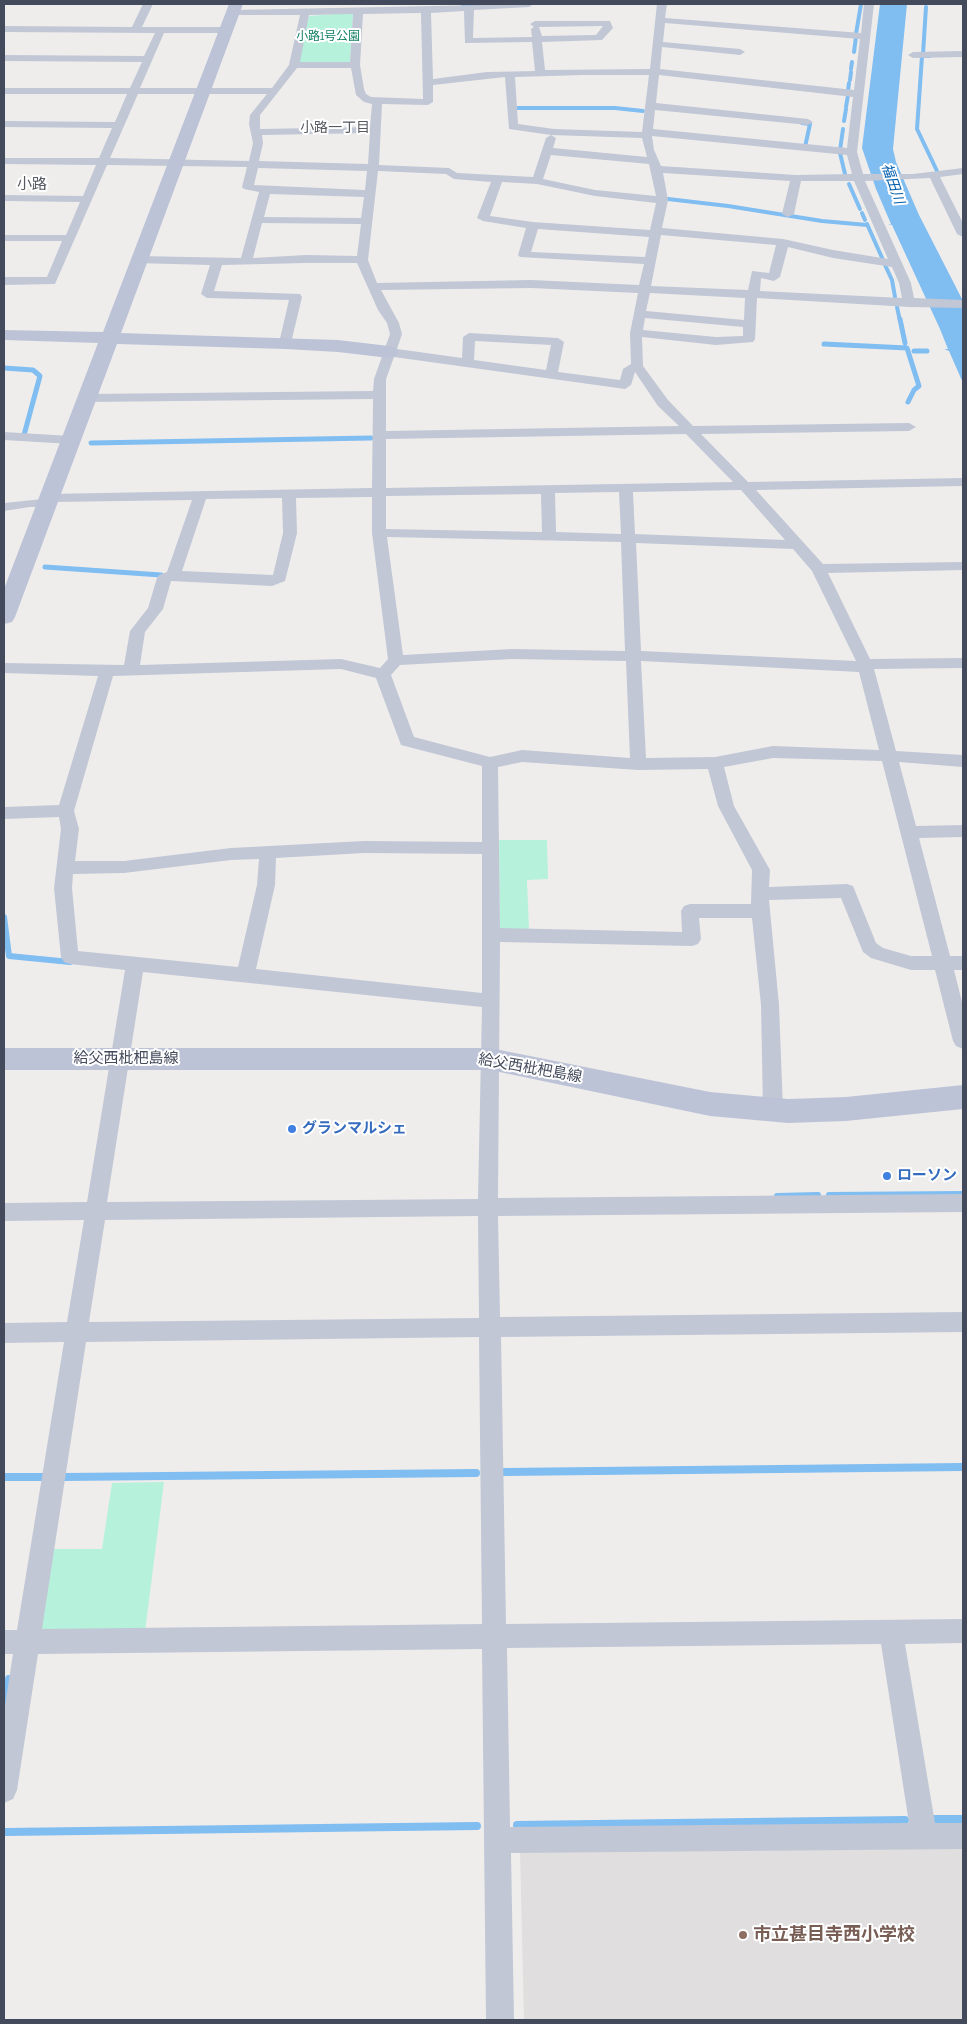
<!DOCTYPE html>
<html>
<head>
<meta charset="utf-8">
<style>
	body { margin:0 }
	#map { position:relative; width:967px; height:2024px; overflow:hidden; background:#efedec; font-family:"Sofia Sans Condensed",sans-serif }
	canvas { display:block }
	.frame { position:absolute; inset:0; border:5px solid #434a5b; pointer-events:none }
</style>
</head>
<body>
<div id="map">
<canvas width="967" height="2024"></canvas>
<div class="frame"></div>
</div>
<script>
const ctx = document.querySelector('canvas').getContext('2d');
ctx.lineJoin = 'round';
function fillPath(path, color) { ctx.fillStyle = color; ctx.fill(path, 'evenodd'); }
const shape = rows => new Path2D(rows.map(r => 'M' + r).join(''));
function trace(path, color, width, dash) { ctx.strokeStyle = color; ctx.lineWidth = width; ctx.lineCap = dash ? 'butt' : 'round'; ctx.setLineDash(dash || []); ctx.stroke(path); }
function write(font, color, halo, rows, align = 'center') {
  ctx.font = font + ' "Sofia Sans Condensed","Noto Sans JP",sans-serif'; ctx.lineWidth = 4; ctx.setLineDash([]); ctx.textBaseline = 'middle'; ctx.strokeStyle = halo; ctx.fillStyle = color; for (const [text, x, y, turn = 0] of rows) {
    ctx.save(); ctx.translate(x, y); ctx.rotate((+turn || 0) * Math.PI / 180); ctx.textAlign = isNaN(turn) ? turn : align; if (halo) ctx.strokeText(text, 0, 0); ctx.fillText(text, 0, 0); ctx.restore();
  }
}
const education = shape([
	[963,1847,963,2020,524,2020,520,1849]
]);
const green = shape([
	[350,13,353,14,350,62,302,63,298,61,309,16],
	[499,840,547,840,548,879,527,880,529,929,500,929],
	[164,1482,145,1632,36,1632,50,1549,102,1549,112,1483]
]);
const water = shape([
	[880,4,907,4,893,149,896,162,919,215,963,301,963,383,949,351,944,349,948,349,940,329,892,225,888,224,891,224,876,189,862,148]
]);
const streamFar3 = shape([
	[463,6,489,4],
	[856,34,861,4],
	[854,52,856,37],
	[923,54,926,7],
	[930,56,922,56,917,129,937,171],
	[851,69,852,62],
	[850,80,851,72],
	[848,91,849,83],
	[846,107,848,95],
	[517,108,615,108,643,111],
	[844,121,846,109],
	[802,123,810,124,805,147],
	[840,150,843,129],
	[840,153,845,174],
	[849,184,860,209],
	[668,199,728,206,822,221,867,225],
	[862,213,865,220],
	[867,224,883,260],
	[885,265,892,280,895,297],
	[897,307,900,321]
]);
const streamFar2 = shape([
	[900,319,905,343],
	[824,344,907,348,919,386,914,390,908,402],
	[914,351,927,351],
	[4,368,33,370,40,376,24,435],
	[91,443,371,438],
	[45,567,161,575]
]);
const streamFar1 = shape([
	[4,917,9,956,70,962],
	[829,1195,963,1194],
	[777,1196,818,1195]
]);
const stream = shape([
	[504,1472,963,1467],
	[4,1477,47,1477],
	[63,1477,476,1473],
	[4,1712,9,1679],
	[935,1819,963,1819],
	[517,1825,905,1820],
	[5,1832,477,1826]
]);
const street = shape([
	[143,4,153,4,142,27,226,27,231,30,226,33,164,33,140,88,272,88,289,65,300,15,229,15,227,13,232,10,534,4,529,7,474,10,473,38,532,37,531,29,534,27,530,24,535,21,610,21,613,28,602,40,542,42,545,70,650,69,657,4,667,4,665,18,861,33,864,4,874,4,857,152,863,174,913,174,963,168,963,174,940,177,963,223,963,237,957,234,930,178,865,181,911,283,914,298,963,300,963,308,909,307,757,298,755,339,753,342,716,345,642,337,643,366,668,400,693,426,909,423,916,427,909,431,701,434,748,482,963,478,963,486,756,490,823,564,963,562,963,570,828,573,870,659,963,658,963,668,874,669,896,751,963,755,963,767,899,762,916,826,963,825,963,837,919,838,950,956,963,956,963,970,954,970,963,1006,963,1049,956,1046,953,1041,935,970,911,970,871,958,863,952,841,898,769,900,779,1005,783,1110,780,1116,773,1118,766,1116,763,1110,761,1005,752,918,699,918,701,939,698,944,692,946,500,942,498,1198,963,1194,963,1212,498,1216,500,1317,963,1312,963,1332,501,1337,506,1624,963,1619,963,1643,905,1644,935,1823,963,1823,963,1849,511,1853,514,2020,486,2020,482,1649,38,1654,17,1790,13,1799,4,1803,4,1712,13,1654,4,1654,4,1630,17,1630,64,1342,4,1343,4,1323,67,1322,84,1220,4,1221,4,1203,87,1202,125,970,70,964,64,962,61,957,54,888,61,829,59,817,4,819,4,807,59,805,98,676,4,673,4,663,124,665,130,631,148,608,157,578,159,575,167,572,192,500,53,502,52,506,47,507,30,507,4,511,4,503,43,499,44,495,49,494,372,488,373,399,87,402,80,398,87,394,373,391,374,379,390,334,387,323,378,310,357,263,306,263,222,265,214,291,300,294,302,297,291,343,285,347,279,343,289,300,207,298,201,294,210,265,135,263,133,260,135,257,139,256,241,258,259,192,244,189,242,187,247,167,107,165,55,284,4,285,4,277,47,277,62,241,4,241,4,235,66,235,80,202,4,201,4,195,83,196,96,165,4,164,4,158,99,158,112,128,4,127,4,121,115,122,127,94,4,94,4,88,130,88,142,62,4,61,4,55,144,56,155,33,4,32,4,26,132,27,143,4],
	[464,11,465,43,532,42,535,71,487,72,433,79,431,13,464,11],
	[421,13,423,99,371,97,366,94,364,89,360,65,363,14,421,13],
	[353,14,350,62,300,62,309,15,353,14],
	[665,23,860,39,854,90,660,69,662,47,740,55,745,52,740,49,663,42,665,23],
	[603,26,596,35,542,36,539,27,603,26],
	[297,68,351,68,356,95,364,102,372,104,370,127,260,129,260,115,297,68],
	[584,75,649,75,642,132,554,129,518,124,515,77,584,75],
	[659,75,853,97,847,148,653,129,655,110,808,125,813,122,808,119,656,103,659,75],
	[505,77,509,129,551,135,546,138,533,177,457,173,449,168,379,165,382,104,428,105,433,102,433,85,505,77],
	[138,94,267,94,250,115,249,124,253,143,249,161,110,158,138,94],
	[370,133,368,164,259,161,263,143,262,135,370,133],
	[551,135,642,138,647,157,553,148,556,138,551,135],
	[652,136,847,155,852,174,796,175,661,166,654,150,652,136],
	[551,155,649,164,656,196,595,190,543,179,551,155],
	[258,168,367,171,365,190,254,185,258,168],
	[378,171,446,174,454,179,491,182,477,218,483,221,526,228,518,255,520,257,644,264,639,285,531,280,377,283,368,260,378,171],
	[663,173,790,181,782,214,788,217,794,214,801,181,854,181,888,259,833,250,783,239,662,228,668,200,663,173],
	[502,182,537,184,595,196,656,203,650,230,533,222,490,216,502,182],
	[270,194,364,197,361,218,264,217,270,194],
	[262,223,361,224,357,256,306,255,253,258,262,223],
	[538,229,649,237,645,257,531,252,538,229],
	[661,235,776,245,769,273,752,271,748,290,651,286,661,235],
	[788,247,833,258,892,267,899,283,902,298,760,291,761,278,774,281,780,277,788,247],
	[531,288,638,293,630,333,631,364,623,369,620,380,558,372,564,342,558,338,469,333,463,337,462,358,397,349,402,334,399,323,381,290,531,288],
	[650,293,745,298,744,320,646,311,650,293],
	[645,318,743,327,743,336,716,337,643,330,645,318],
	[475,341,551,345,546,370,474,360,475,341],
	[394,357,625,389,631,385,635,372,658,406,679,426,386,431,386,379,394,357],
	[686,434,733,482,386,488,386,439,686,434],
	[741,490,785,540,635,534,633,492,741,490],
	[619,492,621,534,556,532,555,493,619,492],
	[541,494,542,532,386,529,386,496,541,494],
	[372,497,372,533,388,659,380,668,341,659,140,665,145,632,163,609,171,581,272,586,285,581,297,533,296,498,372,497],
	[282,498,283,533,273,575,182,571,206,499,282,498],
	[387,537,621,542,625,651,512,649,403,655,387,537],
	[636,543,793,549,812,571,856,661,641,651,636,543],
	[512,659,626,661,630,758,522,750,490,757,414,737,391,675,400,665,512,659],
	[641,661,859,672,879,750,773,746,715,757,646,758,641,661],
	[341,669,376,678,401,745,482,766,482,842,364,841,231,848,124,861,75,861,79,829,74,811,113,676,341,669],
	[773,758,882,761,932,956,911,956,883,948,876,943,853,886,847,884,769,887,770,870,734,806,724,767,773,758],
	[522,762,638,770,708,769,718,806,752,870,751,904,690,904,684,906,681,911,682,932,500,928,498,767,522,762],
	[364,853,482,854,482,993,256,969,275,885,276,858,364,853],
	[259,859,257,885,238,967,78,951,72,888,73,874,124,873,231,860,259,859],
	[143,972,482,1007,478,1199,107,1202,143,972],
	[478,1216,479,1318,89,1322,105,1220,478,1216],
	[479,1337,482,1624,42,1629,86,1342,479,1337],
	[881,1644,909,1823,510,1827,507,1648,881,1644],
	[963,51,963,57,913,58,908,55,913,52,963,51],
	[4,432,71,436,78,440,71,444,4,440,4,432]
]);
const secondary = shape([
	[229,4,243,4,121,333,338,340,389,346,396,348,398,352,396,356,389,358,338,352,285,349,117,344,15,617,12,622,4,624,4,589,98,343,4,340,4,330,103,332,229,4],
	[4,1048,490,1048,710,1092,788,1099,846,1097,963,1085,963,1109,846,1121,788,1123,710,1116,490,1070,4,1070,4,1048]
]);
const markers = [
	[292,1129,5,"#3f7fe0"],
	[887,1176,5,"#3f7fe0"],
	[743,1935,5,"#8d6e63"]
];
const farParknames = [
	["小路1号公園",328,37]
];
const farNeighbourhoodnames = [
	["小路一丁目",335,128]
];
const farWaternames = [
	["福田川",892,184,71]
];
const farQuarternames = [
	["小路",32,185]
];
const streetNames = [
	["給父西枇杷島線",126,1059],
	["給父西枇杷島線",530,1069,10]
];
const shopNames = [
	["グランマルシェ",302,1129],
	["ローソン",897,1176]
];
const nearEducationnames = [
	["市立甚目寺西小学校",753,1935]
];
fillPath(education, '#e0dede');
fillPath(green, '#b6f1dc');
fillPath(water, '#80bdf1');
trace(streamFar3, '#80bdf1', 4);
trace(streamFar2, '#80bdf1', 5);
trace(streamFar1, '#80bdf1', 6);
trace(stream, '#80bdf1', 8);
fillPath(street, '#c1c7d5');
fillPath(secondary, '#bdc3d7');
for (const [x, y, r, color] of markers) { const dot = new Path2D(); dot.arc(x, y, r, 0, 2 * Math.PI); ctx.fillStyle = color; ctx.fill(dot); trace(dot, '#fff', 2); }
write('12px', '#117f64', '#fff', farParknames);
write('14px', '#585a62', '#fff', farNeighbourhoodnames);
write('italic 14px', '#045fad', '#fff', farWaternames);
write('15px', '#585a62', '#fff', farQuarternames);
write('15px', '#434a5b', '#fff', streetNames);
write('bold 15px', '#366cbe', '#fff', shopNames, 'left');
write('bold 18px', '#785e54', '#fff', nearEducationnames, 'left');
</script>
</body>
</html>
